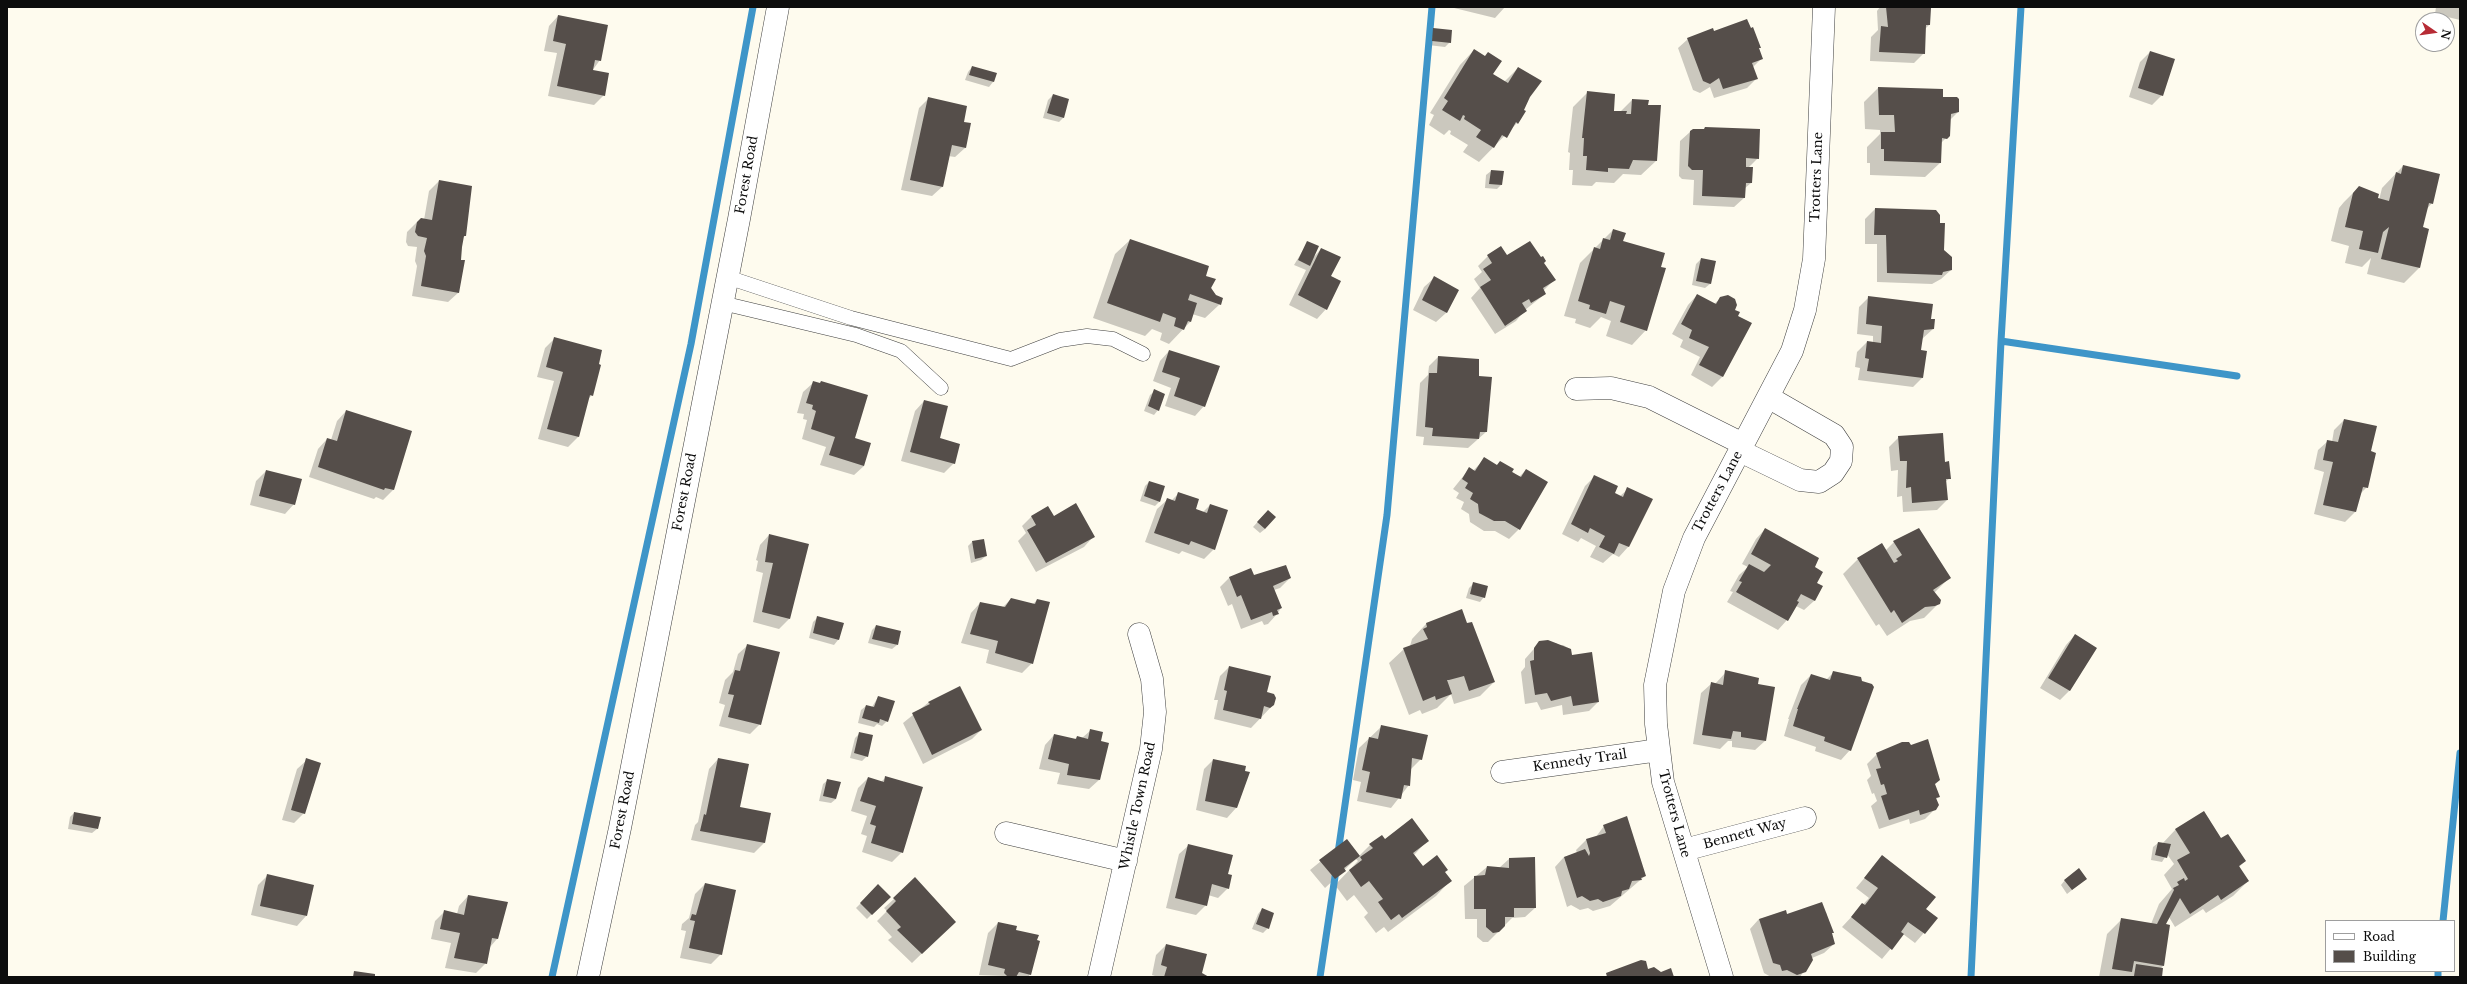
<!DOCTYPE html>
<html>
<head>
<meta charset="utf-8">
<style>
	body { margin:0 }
	#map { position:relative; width:2467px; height:984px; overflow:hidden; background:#fefbee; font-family:"Libre Baskerville",serif }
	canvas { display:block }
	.frame { position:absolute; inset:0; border:8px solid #0d0d0d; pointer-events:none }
	.legend { position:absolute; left:2325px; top:920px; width:130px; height:52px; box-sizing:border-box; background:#fff; border:1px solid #9e9e9e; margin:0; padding:5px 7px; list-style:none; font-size:12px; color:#0d0d0d }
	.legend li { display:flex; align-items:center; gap:8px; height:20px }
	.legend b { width:20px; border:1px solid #9e9e9e }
	.north { position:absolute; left:2415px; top:12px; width:40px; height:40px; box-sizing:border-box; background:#fff; border:1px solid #9e9e9e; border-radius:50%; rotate:103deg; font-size:11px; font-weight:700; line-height:16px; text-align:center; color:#0d0d0d }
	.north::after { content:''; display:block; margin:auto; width:14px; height:18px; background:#b72b35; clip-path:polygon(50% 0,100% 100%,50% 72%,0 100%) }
</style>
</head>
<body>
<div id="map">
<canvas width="2467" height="984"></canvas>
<div class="frame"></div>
<ul class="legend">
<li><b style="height:5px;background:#fff"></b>Road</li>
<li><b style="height:11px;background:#554e4a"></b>Building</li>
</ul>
<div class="north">N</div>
</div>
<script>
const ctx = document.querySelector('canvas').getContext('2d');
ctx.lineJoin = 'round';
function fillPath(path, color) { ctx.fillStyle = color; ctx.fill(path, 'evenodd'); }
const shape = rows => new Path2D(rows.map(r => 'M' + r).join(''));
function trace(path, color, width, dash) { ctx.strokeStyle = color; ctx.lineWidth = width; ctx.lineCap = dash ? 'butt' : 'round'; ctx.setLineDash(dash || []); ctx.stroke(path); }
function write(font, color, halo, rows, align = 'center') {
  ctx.font = font + ' "Libre Baskerville",serif'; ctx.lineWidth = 4; ctx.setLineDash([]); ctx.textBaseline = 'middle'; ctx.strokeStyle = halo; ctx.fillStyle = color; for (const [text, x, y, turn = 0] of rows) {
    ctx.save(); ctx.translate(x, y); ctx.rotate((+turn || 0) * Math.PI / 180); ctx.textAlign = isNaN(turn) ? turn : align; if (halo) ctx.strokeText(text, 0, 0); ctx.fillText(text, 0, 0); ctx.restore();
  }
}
const shadow = shape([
	[1450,7,1505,7,1495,18],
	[1880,7,1925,7,1929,25,1925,29,1924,53,1914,63,1870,61,1871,37,1878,30,1877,11],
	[2436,7,2460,7,2460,20,2435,14],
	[558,16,600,60,592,71,604,95,594,105,548,96,557,53,544,51,549,26],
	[1433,29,1450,42,1445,47,1428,45,1429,33],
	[1688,39,1762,58,1752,68,1756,79,1747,88,1714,98,1710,87,1700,93,1693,90,1678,48],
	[1474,50,1492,74,1504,82,1518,68,1529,96,1517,123,1479,162,1463,152,1468,145,1450,134,1451,131,1449,130,1444,135,1429,125,1434,115,1430,113,1460,65],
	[2150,52,2162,95,2152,105,2129,97,2140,62],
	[972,67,996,74,993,82,989,87,965,80,968,72],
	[1878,88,1942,98,1958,112,1950,120,1949,135,1940,144,1940,163,1925,177,1870,175,1870,163,1867,163,1867,147,1880,134,1880,130,1865,129,1864,102],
	[1588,92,1613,112,1620,112,1632,100,1647,105,1656,161,1641,175,1623,174,1614,183,1596,182,1592,186,1572,185,1573,170,1569,170,1570,153,1568,152,1573,107],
	[1053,95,1064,117,1059,122,1043,118,1048,100],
	[929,98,963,122,965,148,955,157,948,156,942,187,932,196,901,190,919,108],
	[1690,132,1758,158,1748,168,1751,183,1744,189,1744,198,1734,207,1693,205,1694,180,1682,179,1679,176,1680,141],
	[2403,166,2432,203,2426,210,2422,228,2428,229,2419,268,2404,283,2367,274,2371,258,2362,267,2345,263,2349,246,2331,241,2339,208,2344,202,2359,187,2379,200,2382,188],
	[1491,171,1501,185,1497,189,1485,188,1486,175],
	[439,181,465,236,462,238,458,293,448,302,412,296,417,266,415,261,417,247,408,246,406,242,407,232,417,222,424,220,429,191],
	[1875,209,1939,224,1943,251,1951,270,1941,279,1932,284,1877,282,1877,244,1865,244,1865,219],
	[1613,230,1622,241,1646,330,1632,345,1606,336,1611,321,1601,317,1590,328,1575,323,1576,319,1564,316,1580,263],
	[1130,240,1205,276,1220,304,1205,318,1192,314,1190,322,1169,344,1160,340,1162,333,1152,329,1145,336,1093,318,1115,254],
	[1308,242,1313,258,1321,249,1330,277,1326,309,1317,319,1289,305,1306,270,1294,265],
	[1488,256,1540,258,1554,280,1543,291,1545,294,1525,310,1516,321,1495,334,1471,298,1480,288,1474,279,1482,272,1478,266],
	[1701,259,1710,284,1705,288,1692,285,1696,264],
	[1434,278,1458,290,1446,313,1436,322,1413,310,1424,287],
	[1697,295,1714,304,1721,298,1737,316,1750,324,1722,377,1712,387,1691,375,1700,357,1680,347,1683,340,1672,334,1688,305],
	[1869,297,1930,320,1933,329,1922,339,1920,351,1922,378,1913,387,1858,380,1860,368,1855,367,1857,352,1867,342,1873,343,1873,336,1857,334,1859,307],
	[554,339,592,395,588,399,578,437,568,447,538,439,554,381,537,377,545,348],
	[1169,351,1204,406,1195,416,1165,406,1171,388,1153,381,1160,361],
	[1438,357,1478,377,1486,432,1468,448,1423,445,1424,437,1416,436,1420,383,1428,375,1429,366],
	[813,383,854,438,864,466,854,475,820,465,826,447,802,439,807,420,803,419,804,414,797,413,803,392],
	[1155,391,1158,410,1154,415,1144,411,1150,395],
	[924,401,939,439,954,463,944,473,901,461,915,411],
	[346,411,411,431,393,490,383,500,376,497,374,499,309,477,318,449,327,439,331,440,337,421],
	[2344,420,2370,452,2367,487,2360,494,2355,512,2345,522,2314,514,2324,472,2314,469,2318,450,2328,441,2332,442,2334,430],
	[1899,437,1944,463,1950,478,1945,482,1947,500,1937,510,1903,512,1902,496,1897,497,1898,470,1891,471,1889,447],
	[1484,459,1496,466,1500,462,1519,477,1526,470,1519,529,1509,539,1495,531,1484,531,1470,522,1469,514,1461,509,1464,502,1456,498,1459,493,1453,489,1469,469,1473,471],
	[266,471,294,504,285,514,250,505,256,481],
	[1595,476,1613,493,1620,496,1628,489,1652,500,1628,547,1619,557,1613,554,1603,563,1590,557,1596,546,1581,538,1578,542,1562,534,1585,486],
	[1149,482,1159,502,1155,506,1140,501,1145,486],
	[1179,493,1194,509,1203,512,1210,505,1214,549,1204,559,1182,551,1179,554,1145,542,1157,509,1167,500,1171,501],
	[1032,516,1053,517,1093,537,1084,547,1036,572,1018,541,1026,533,1022,526],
	[1263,516,1265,529,1260,533,1253,527],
	[1765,529,1813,568,1816,583,1822,587,1814,601,1804,610,1796,606,1787,620,1778,630,1727,602,1733,592,1730,591,1739,575,1748,567,1742,564,1756,539],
	[1919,529,1949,578,1934,593,1939,603,1924,618,1910,621,1887,636,1879,624,1876,626,1843,574,1858,559,1881,544,1885,551,1894,542],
	[769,535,808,545,789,619,779,629,753,622,763,573,756,571,758,561,756,560,760,545],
	[972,542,986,556,981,560,971,563,968,546],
	[1230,577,1253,577,1290,578,1280,588,1274,590,1281,608,1277,614,1268,624,1264,625,1262,621,1241,629,1232,604,1228,606,1220,587],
	[1474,583,1484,597,1480,602,1466,598,1469,588],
	[1011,599,1032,605,1037,600,1032,663,1022,673,986,663,989,650,961,643,971,613,980,603,1003,607],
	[818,617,843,623,838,640,834,645,809,638,813,622],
	[1426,624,1467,624,1494,682,1480,696,1454,704,1451,694,1437,708,1422,714,1420,710,1409,715,1389,663,1404,649,1410,646,1412,639],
	[876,626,897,645,892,649,868,643,872,630],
	[2075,635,2096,648,2069,691,2060,700,2040,688,2066,645],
	[1540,642,1556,643,1559,646,1563,645,1570,649,1571,656,1598,702,1589,711,1563,715,1562,705,1541,710,1537,702,1525,704,1521,672,1525,667,1525,659],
	[748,645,760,724,750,734,719,726,725,705,719,703,725,680,733,672,738,654],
	[1229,667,1266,693,1273,705,1251,728,1214,719,1218,700,1214,700,1220,676],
	[1726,672,1757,685,1765,741,1755,750,1732,747,1732,741,1728,741,1720,749,1693,744,1701,693,1711,684,1715,684],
	[1834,672,1850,750,1841,760,1815,751,1816,747,1784,736,1789,719,1788,719,1801,685,1811,675,1826,680],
	[878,697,887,721,882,726,877,724,874,727,858,723,861,710,866,706,872,707],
	[929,702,981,730,972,739,923,764,903,723],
	[1381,727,1421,759,1411,769,1409,785,1391,808,1357,801,1361,782,1353,780,1359,748],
	[1091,730,1100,742,1099,780,1089,789,1057,784,1060,773,1039,769,1045,745,1054,735,1074,740,1077,737,1082,738],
	[860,733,867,756,862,761,850,758,855,738],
	[1877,754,1934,784,1939,797,1936,799,1935,809,1925,819,1910,824,1909,819,1879,829,1871,806,1877,801,1874,793,1872,794,1867,780,1871,776,1867,764],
	[718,759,739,808,770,814,764,843,754,853,691,840,695,825,698,822,709,769],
	[307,760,304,813,294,823,282,820,297,769],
	[1213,760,1248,773,1236,808,1227,818,1196,810,1204,769],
	[886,777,902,852,892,862,862,852,867,836,861,834,867,816,851,811,858,788,868,778,881,782],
	[828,780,836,799,831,803,819,801,823,784],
	[74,813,97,829,92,833,68,829,70,817],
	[1604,826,1645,876,1610,906,1593,911,1588,908,1580,910,1571,905,1567,907,1555,867,1564,857,1577,853,1576,850,1586,840,1595,838],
	[2176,829,2245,861,2239,867,2248,881,2233,896,2206,913,2203,909,2175,927,2169,917,2164,925,2163,966,2160,969,2161,977,2099,977,2107,934,2122,919,2151,924,2159,904,2172,889,2164,875,2174,864,2167,854,2162,862,2151,860,2153,847,2158,843,2162,844],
	[1347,840,1359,856,1370,845,1384,840,1427,841,1414,855,1423,867,1444,872,1450,881,1436,896,1388,932,1384,927,1376,933,1364,917,1368,913,1354,895,1347,901,1335,885,1358,861,1356,859,1325,888,1310,870],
	[1189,845,1228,888,1218,898,1208,895,1206,905,1196,915,1166,908,1179,854],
	[1883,856,1925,909,1937,918,1915,943,1903,934,1882,959,1842,927,1869,898,1856,888],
	[1509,859,1535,908,1525,917,1512,918,1488,942,1483,942,1477,937,1477,919,1465,919,1464,886,1487,867,1499,868],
	[268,875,306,916,297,926,251,915,258,885],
	[2086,879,2067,894,2061,885,2065,880],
	[705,884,721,954,711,964,680,958,686,931,681,930,682,924,689,918,695,894],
	[878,886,889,897,867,919,856,908],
	[468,896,506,903,497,939,490,947,486,963,476,973,445,968,451,943,431,939,435,921,445,911,457,914,459,906],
	[894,899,945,931,912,963,888,940,892,937,877,921,887,911,884,908],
	[1262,909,1268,928,1263,933,1252,929,1258,914],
	[1826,912,1834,944,1824,953,1812,958,1800,977,1771,977,1764,973,1750,929,1759,919],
	[998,923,1015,931,1030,974,1028,977,979,975,988,933],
	[1166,945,1201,974,1206,977,1158,977,1152,975,1156,955]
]);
const stream = shape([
	[2001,341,2237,376],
	[1338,853,1387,515,1432,7],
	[2443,921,2460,753],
	[552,977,691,344,753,7],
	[1320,977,1336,870],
	[1971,977,2001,341,2021,7],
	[2438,977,2438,971]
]);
const building = shape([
	[1886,7,1931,8,1930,25,1926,25,1925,54,1879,52,1881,26,1888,27],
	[558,15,608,25,601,61,595,60,593,70,609,73,605,96,557,86,566,44,553,41],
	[1747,19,1751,28,1753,27,1761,48,1759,48,1763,59,1752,63,1758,79,1723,89,1719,78,1710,84,1703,81,1687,38,1713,28,1714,31],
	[1433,28,1452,30,1451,43,1432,41],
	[1474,49,1485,56,1488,52,1502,61,1493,74,1508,83,1518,67,1542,81,1530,97,1524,110,1526,111,1518,124,1516,122,1507,138,1502,135,1494,148,1476,137,1481,130,1464,119,1465,116,1463,115,1460,121,1442,110,1448,101,1444,98],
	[2150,51,2175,59,2163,96,2138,88],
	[972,66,997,73,994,82,969,75],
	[1878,87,1943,89,1943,97,1957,97,1959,99,1959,112,1951,114,1950,136,1947,139,1942,138,1941,163,1884,161,1884,149,1881,149,1881,132,1895,132,1894,115,1879,115],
	[1587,91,1615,94,1614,111,1627,111,1626,114,1631,114,1632,99,1649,100,1648,105,1661,105,1657,161,1633,160,1629,169,1608,168,1608,172,1586,170,1587,156,1583,156,1584,138,1582,138],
	[1053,94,1069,99,1064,118,1047,113],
	[928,97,967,106,964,122,971,123,966,148,952,145,943,187,910,180],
	[1705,127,1760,129,1759,159,1746,158,1746,167,1753,167,1752,183,1746,183,1745,198,1702,196,1703,170,1692,170,1688,166,1690,131,1693,129,1704,129],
	[2403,165,2440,174,2433,204,2429,203,2423,227,2429,229,2420,268,2381,259,2389,227,2383,232,2378,253,2359,249,2363,231,2345,227,2353,193,2359,186,2379,194,2378,198,2389,201,2396,172,2401,174],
	[1491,170,1504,171,1502,185,1489,184],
	[439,180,472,186,466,236,464,236,462,247,461,260,465,260,459,293,421,286,426,256,424,251,427,238,418,236,415,232,417,222,421,218,432,220],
	[1875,208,1936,210,1940,215,1940,223,1945,223,1944,250,1952,257,1952,270,1943,272,1942,275,1887,273,1886,235,1874,235],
	[1613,229,1626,233,1623,241,1665,253,1661,267,1666,268,1647,331,1620,322,1625,306,1610,301,1606,314,1589,309,1590,305,1578,301,1594,247,1600,249,1603,238,1610,240],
	[1130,239,1209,266,1206,276,1216,279,1211,288,1216,295,1223,298,1221,305,1190,294,1188,300,1197,303,1191,322,1188,321,1184,330,1174,326,1176,318,1163,313,1160,322,1107,303],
	[1307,241,1319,246,1310,266,1298,260],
	[1530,241,1541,257,1543,256,1546,261,1544,263,1556,280,1543,288,1546,294,1531,303,1529,299,1522,303,1527,311,1505,326,1480,287,1491,280,1483,269,1492,263,1487,255,1501,246,1507,255],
	[1321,248,1341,257,1331,276,1341,281,1327,310,1298,295],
	[1701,258,1716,261,1711,284,1696,281],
	[1434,276,1459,290,1447,313,1422,300],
	[1697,294,1716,304,1720,297,1728,295,1735,299,1737,305,1735,310,1740,312,1738,316,1752,323,1723,377,1699,365,1709,347,1689,338,1692,330,1681,324],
	[1868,296,1933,304,1931,319,1935,319,1934,329,1924,330,1921,350,1927,351,1923,378,1867,371,1869,359,1865,358,1867,341,1881,343,1882,326,1866,324],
	[554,337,602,350,599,364,601,365,593,396,590,395,579,437,547,429,563,372,546,367],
	[1169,350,1220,366,1205,407,1174,396,1180,378,1162,372],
	[1438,356,1479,359,1479,376,1492,377,1487,432,1480,432,1479,439,1432,436,1433,428,1425,427,1429,373,1437,373],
	[813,381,820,383,821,381,868,395,855,438,871,443,864,466,829,455,835,437,811,429,816,411,812,409,813,405,806,403],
	[1154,389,1165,394,1159,411,1148,406],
	[924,400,948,406,940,438,960,444,955,464,910,452],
	[346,410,412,431,394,490,385,488,384,490,318,467,327,438,337,441],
	[2344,419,2377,426,2371,451,2376,453,2368,488,2363,487,2356,512,2323,505,2333,462,2323,460,2327,440,2338,442],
	[1943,433,1945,462,1949,461,1951,479,1946,479,1948,500,1912,503,1911,487,1906,488,1907,461,1900,461,1898,436],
	[1484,457,1497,465,1500,461,1514,469,1512,472,1521,477,1526,469,1548,482,1520,530,1505,521,1494,521,1479,513,1478,504,1470,499,1473,493,1465,488,1468,483,1462,479,1469,467,1475,471],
	[266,470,302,479,295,505,259,496],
	[1594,475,1618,486,1615,493,1623,497,1627,487,1653,499,1629,547,1619,543,1614,554,1599,547,1605,536,1590,528,1588,533,1571,524],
	[1149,481,1165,486,1160,502,1144,496],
	[1178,492,1199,499,1196,509,1207,513,1210,504,1228,510,1215,550,1191,541,1189,545,1154,533,1167,498,1175,501],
	[1076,503,1095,537,1046,563,1027,530,1036,525,1031,516,1048,506,1054,516],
	[1268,510,1276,517,1265,529,1257,522],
	[1765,528,1819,558,1815,567,1823,572,1817,583,1823,586,1815,601,1801,594,1797,601,1799,602,1788,621,1736,592,1742,582,1739,581,1749,564,1764,572,1771,565,1751,554],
	[1919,528,1951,578,1933,590,1941,600,1940,604,1935,606,1925,607,1902,623,1894,610,1891,613,1857,558,1882,543,1894,563,1898,561,1896,559,1902,555,1893,541],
	[769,534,809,544,790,619,762,612,773,563,765,562],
	[984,539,987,556,975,559,972,541],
	[1286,565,1291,578,1273,586,1282,608,1277,610,1279,614,1273,616,1272,612,1251,620,1241,595,1237,597,1229,577,1251,568,1254,575],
	[1473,582,1488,586,1485,598,1470,594],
	[1011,598,1035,604,1037,599,1050,602,1033,664,995,653,998,641,970,634,980,602,1005,607],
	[1462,609,1467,623,1472,622,1495,682,1469,691,1464,676,1449,680,1447,680,1452,694,1436,700,1435,696,1423,701,1403,648,1428,639,1423,629,1427,627,1426,623],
	[817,616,844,623,839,640,813,633],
	[876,625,901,631,898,645,872,639],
	[2075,634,2097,648,2070,691,2048,678],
	[1548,640,1571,649,1572,655,1592,652,1599,702,1573,706,1571,696,1551,701,1547,693,1535,695,1530,661,1534,660,1534,648,1539,641],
	[747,644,780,652,761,725,728,717,734,695,728,694,735,670,740,671],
	[1229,666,1271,676,1267,692,1274,694,1276,698,1274,705,1270,708,1264,706,1261,719,1223,710,1227,691,1224,690],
	[1725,670,1759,678,1758,684,1775,687,1766,741,1741,737,1741,732,1733,731,1731,739,1702,735,1711,682,1723,685],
	[1833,671,1861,677,1862,681,1872,684,1874,687,1851,751,1824,741,1825,737,1793,726,1798,709,1797,709,1811,674,1830,680],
	[960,686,982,730,932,755,912,713,930,704,928,702],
	[878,696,895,701,888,722,880,719,879,723,862,718,866,705,874,707],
	[1381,725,1428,735,1422,760,1412,758,1410,786,1404,785,1401,799,1366,792,1370,772,1362,770,1369,737,1378,739],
	[1090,729,1103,732,1101,741,1109,743,1100,780,1067,775,1069,764,1048,759,1054,734,1076,739,1077,736,1088,739],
	[859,732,873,735,868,757,854,753],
	[1928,739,1940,780,1935,784,1940,797,1936,798,1939,805,1936,810,1920,815,1919,810,1889,820,1881,796,1887,794,1884,784,1881,785,1876,769,1881,768,1876,753,1902,742,1909,742,1911,745],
	[306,758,321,763,305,814,291,810],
	[718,758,749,764,740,807,771,813,765,843,700,831,704,814,706,815],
	[1213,759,1246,766,1245,771,1250,772,1237,808,1205,801],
	[885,776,923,787,903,853,871,843,876,826,870,824,876,806,860,801,868,777,884,782],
	[827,779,841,782,836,799,823,796],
	[2204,811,2221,838,2228,834,2246,861,2239,866,2249,881,2221,900,2218,895,2190,914,2180,898,2166,924,2170,925,2164,966,2134,961,2132,972,2112,969,2121,918,2157,924,2174,890,2173,888,2179,885,2177,882,2184,878,2185,881,2188,879,2177,860,2190,853,2175,829],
	[74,812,101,817,98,829,72,824],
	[1627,816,1646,876,1641,878,1642,880,1632,881,1629,889,1622,891,1621,896,1603,902,1598,899,1590,901,1582,896,1577,898,1564,857,1585,849,1589,856,1590,853,1586,839,1606,833,1603,825],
	[1412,818,1429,841,1413,853,1423,866,1437,855,1448,870,1445,872,1452,881,1402,918,1399,914,1391,920,1378,902,1383,899,1369,881,1361,887,1349,870,1362,860,1360,857,1373,848,1369,844,1382,835,1385,839],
	[1347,839,1360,856,1344,868,1346,871,1335,879,1319,860],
	[2158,842,2171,844,2167,858,2155,855],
	[1188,844,1233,855,1228,874,1232,875,1229,889,1212,884,1207,906,1175,898],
	[1882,855,1936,897,1926,909,1938,918,1925,934,1908,922,1901,932,1904,934,1892,950,1851,917,1862,903,1865,905,1878,888,1864,878],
	[1535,857,1536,908,1514,908,1514,917,1505,917,1505,926,1499,932,1493,933,1486,927,1486,909,1474,909,1474,876,1485,875,1487,866,1509,868,1509,858],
	[2079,868,2087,879,2072,890,2064,880],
	[267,874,314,885,307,916,260,906],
	[915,877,956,922,922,954,897,930,901,927,886,911,896,901,893,898],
	[705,883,736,890,722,955,689,948,695,921,690,920,692,914,696,915],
	[878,884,891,897,872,915,860,903],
	[468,895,508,902,498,939,492,938,487,964,454,958,460,933,440,929,444,910,464,915],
	[1822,902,1834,933,1832,933,1835,944,1811,954,1813,960,1806,972,1797,975,1787,970,1782,971,1780,965,1773,963,1759,919,1786,910,1787,914],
	[1262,908,1274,913,1269,929,1256,924],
	[998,922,1017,926,1016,930,1039,935,1037,940,1040,941,1031,975,1019,972,1016,977,1008,977,1004,973,1005,969,988,965],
	[1166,944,1207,954,1202,973,1209,977,1164,977,1167,967,1161,965],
	[1641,960,1646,961,1648,969,1654,967,1661,972,1671,968,1674,977,1607,977,1606,973],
	[2136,964,2163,968,2162,977,2134,976],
	[354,971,375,974,375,977,353,977]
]);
const lane = shape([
	[727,277,851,318,1011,359,1060,340,1087,336,1113,339,1143,354],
	[722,303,856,335,901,351,941,388]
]);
const street = shape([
	[1576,389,1611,388,1649,397,1743,444],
	[1740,451,1800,480,1819,482,1833,473,1841,461,1842,447,1834,435,1768,397],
	[1502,772,1659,750],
	[1006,833,1126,861],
	[1684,850,1805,818],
	[588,977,620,828,739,219,778,7],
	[1099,977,1151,749,1155,712,1152,679,1139,634],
	[1722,977,1663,782,1656,724,1655,685,1674,591,1694,538,1792,351,1805,310,1814,259,1824,7]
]);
const streetNames = [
	["Forest Road",747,175,-80],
	["Trotters Lane",1817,177,-88],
	["Forest Road",685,492,-79],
	["Trotters Lane",1718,492,-62],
	["Kennedy Trail",1580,761,-8],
	["Whistle Town Road",1138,806,-78],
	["Forest Road",623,810,-79],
	["Trotters Lane",1674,814,75],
	["Bennett Way",1745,834,-15]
];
fillPath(shadow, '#0003');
trace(stream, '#3e95c8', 7);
fillPath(building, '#554e4a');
trace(lane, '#404040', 15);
trace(street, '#404040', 23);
trace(lane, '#fff', 14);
trace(street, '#fff', 22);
write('13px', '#0d0d0d', '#fff', streetNames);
</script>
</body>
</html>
